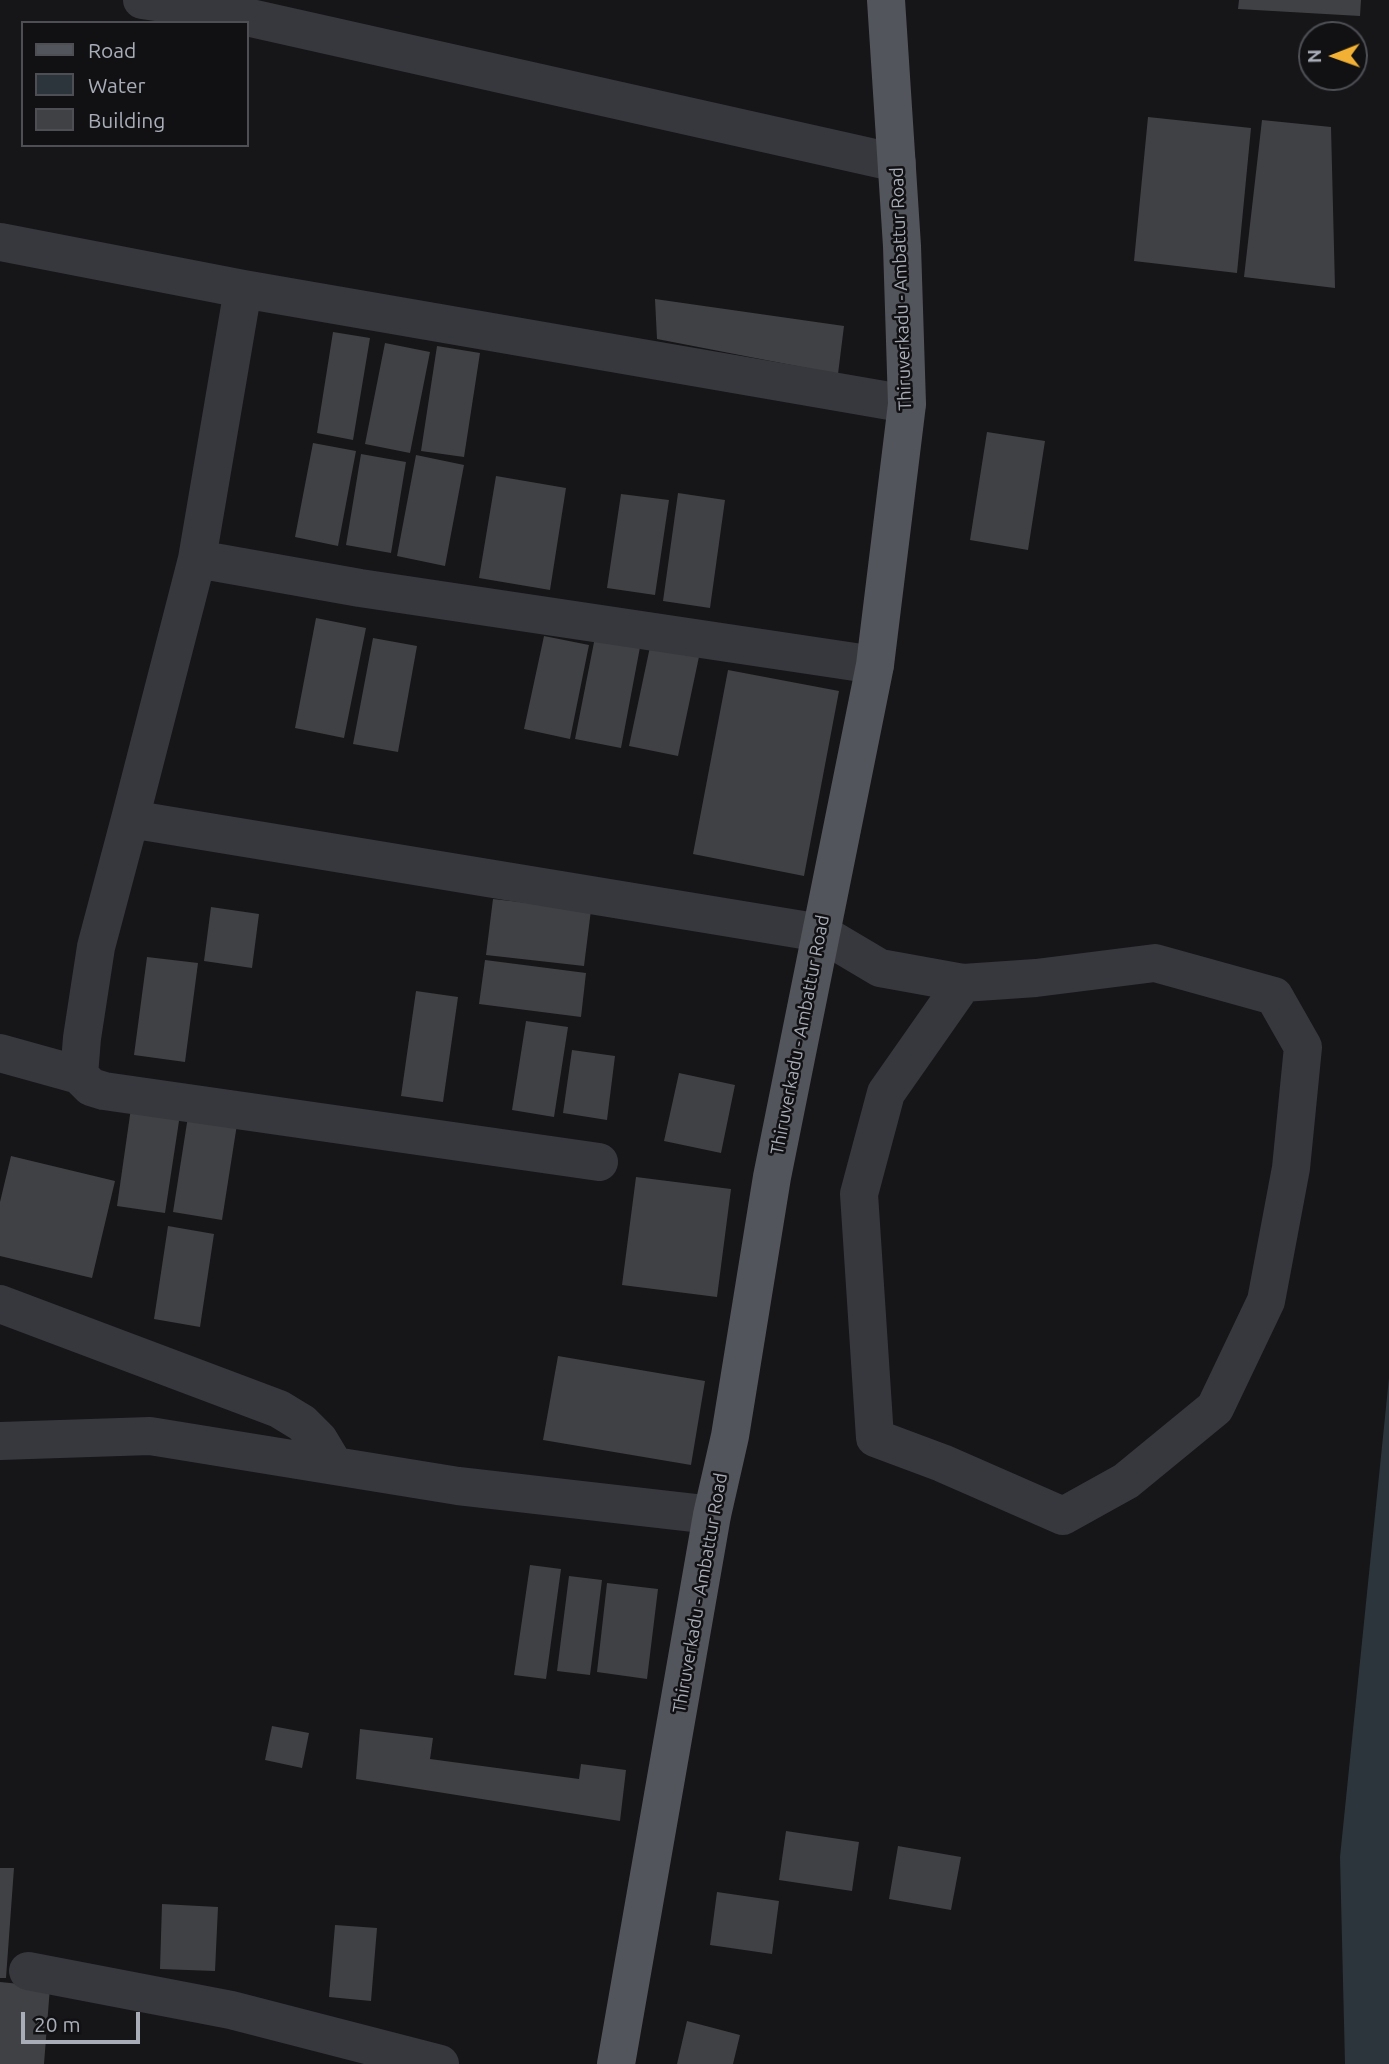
<!DOCTYPE html>
<html>
<head>
<meta charset="utf-8">
<style>
	body { margin:0 }
	#map { position:relative; width:1389px; height:2064px; overflow:hidden; background:#161618; font-family:Ubuntu,sans-serif }
	canvas { display:block }
	.legend { position:absolute; left:21px; top:21px; width:228px; height:126px; box-sizing:border-box; background:#111113; border:2px solid #4d4f55; margin:0; padding:9px 12px; list-style:none; font-size:21px; color:#a8adb8 }
	.legend li { display:flex; align-items:center; gap:14px; height:35px }
	.legend b { width:35px; border:2px solid #4d4f55 }
	.north { position:absolute; left:1298px; top:21px; width:70px; height:70px; box-sizing:border-box; background:#111113; border:2px solid #4d4f55; border-radius:50%; rotate:269deg; font-size:19px; font-weight:700; line-height:28px; text-align:center; color:#a8adb8 }
	.north::after { content:''; display:block; margin:auto; width:24px; height:32px; background:#f2b134; clip-path:polygon(50% 0,100% 100%,50% 72%,0 100%) }
	.scale { position:absolute; left:21px; top:2012px; width:119px; height:32px; box-sizing:border-box; border:4px solid #a8adb8; border-top:0; padding-left:9px; font-size:21px; line-height:24px; white-space:nowrap; color:#a8adb8; -webkit-text-stroke:5px #111113; paint-order:stroke }
</style>
</head>
<body>
<div id="map">
<canvas width="1389" height="2064"></canvas>
<ul class="legend">
<li><b style="height:9px;background:#53555c"></b>Road</li>
<li><b style="height:19px;background:#2c353c"></b>Water</li>
<li><b style="height:19px;background:#404145"></b>Building</li>
</ul>
<div class="north">N</div>
<div class="scale">20 m</div>
</div>
<script>
const ctx = document.querySelector('canvas').getContext('2d');
ctx.lineJoin = 'round';
function fillPath(path, color) { ctx.fillStyle = color; ctx.fill(path, 'evenodd'); }
const shape = rows => new Path2D(rows.map(r => 'M' + r).join(''));
function trace(path, color, width, dash) { ctx.strokeStyle = color; ctx.lineWidth = width; ctx.lineCap = dash ? 'butt' : 'round'; ctx.setLineDash(dash || []); ctx.stroke(path); }
function write(font, color, halo, rows, align = 'center') {
  ctx.font = font + ' Ubuntu,sans-serif'; ctx.lineWidth = 5; ctx.setLineDash([]); ctx.textBaseline = 'middle'; ctx.strokeStyle = halo; ctx.fillStyle = color; for (const [text, x, y, turn = 0] of rows) {
    ctx.save(); ctx.translate(x, y); ctx.rotate((+turn || 0) * Math.PI / 180); ctx.textAlign = isNaN(turn) ? turn : align; if (halo) ctx.strokeText(text, 0, 0); ctx.fillText(text, 0, 0); ctx.restore();
  }
}
const water = shape([
	[1389,1378,1389,2064,1345,2064,1340,1857]
]);
const building = shape([
	[1239,0,1361,0,1360,16,1238,9],
	[1148,117,1251,128,1237,273,1134,261],
	[1262,120,1331,127,1335,288,1244,277],
	[655,299,844,326,838,374,657,339],
	[333,332,370,338,353,440,317,433],
	[385,343,430,352,410,453,365,444],
	[437,346,480,353,464,457,421,451],
	[987,432,1045,441,1028,550,970,540],
	[313,443,356,451,338,546,295,537],
	[361,454,406,462,391,553,346,545],
	[416,455,464,465,445,566,397,556],
	[496,476,566,488,550,590,479,578],
	[678,493,725,500,710,608,663,601],
	[621,494,669,500,655,595,607,588],
	[316,618,366,628,344,738,295,728],
	[596,632,641,642,621,748,575,739],
	[544,636,589,645,570,739,524,729],
	[373,638,417,646,398,752,353,744],
	[651,642,700,652,678,756,629,746],
	[728,670,839,691,804,876,693,854],
	[493,899,591,910,584,966,486,955],
	[211,907,259,914,252,968,204,961],
	[147,957,198,963,185,1062,134,1055],
	[485,960,586,973,581,1017,479,1004],
	[416,991,458,997,443,1102,401,1096],
	[526,1021,568,1027,554,1117,512,1110],
	[572,1050,615,1056,607,1120,563,1113],
	[679,1073,735,1085,721,1153,664,1141],
	[132,1101,181,1108,165,1213,117,1206],
	[189,1110,238,1118,222,1220,173,1212],
	[11,1156,115,1181,92,1278,0,1256,0,1202],
	[636,1177,731,1189,717,1297,622,1285],
	[168,1226,214,1234,200,1327,154,1319],
	[558,1356,705,1381,691,1465,543,1440],
	[530,1565,561,1569,546,1679,514,1675],
	[569,1576,602,1580,590,1675,557,1671],
	[607,1583,658,1589,647,1679,597,1672],
	[272,1726,309,1733,302,1768,265,1760],
	[360,1729,433,1738,430,1759,579,1779,581,1764,626,1770,620,1821,356,1779],
	[786,1831,859,1842,852,1891,779,1880],
	[898,1846,961,1857,951,1910,889,1899],
	[0,1868,14,1868,6,1978,0,1978],
	[717,1892,779,1901,772,1954,710,1945],
	[162,1904,218,1907,215,1971,160,1969],
	[335,1925,377,1928,371,2001,329,1997],
	[0,1982,50,1987,44,2064,0,2064],
	[687,2021,740,2035,733,2064,677,2064]
]);
const minor = shape([
	[142,0,224,12,897,163],
	[0,242,243,289,907,404],
	[243,289,197,559,130,819,821,933,880,968,963,983,1036,978,1155,963,1274,996,1303,1047,1291,1168,1266,1301,1215,1408,1126,1481,1063,1516,942,1463,875,1438,859,1194,886,1093,963,983],
	[197,559,360,588,875,665],
	[130,819,96,947,82,1038,79,1075,91,1087,104,1091,599,1162],
	[0,1053,79,1075],
	[0,1304,279,1409,302,1423,319,1440,334,1465],
	[0,1441,150,1436,458,1486,712,1515],
	[28,1971,231,2010,440,2064]
]);
const major = shape([
	[616,2064,712,1515,730,1436,772,1177,875,665,907,404,902,246,886,0]
]);
const streetNames = [
	["Thiruverkadu - Ambattur Road",901,289,-92],
	["Thiruverkadu - Ambattur Road",800,1035,-79],
	["Thiruverkadu - Ambattur Road",700,1593,-80]
];
fillPath(water, '#2c353c');
fillPath(building, '#404145');
trace(minor, '#37383d', 38);
trace(major, '#53555c', 38);
write('18px', '#a8adb8', '#111113', streetNames);
</script>
</body>
</html>
